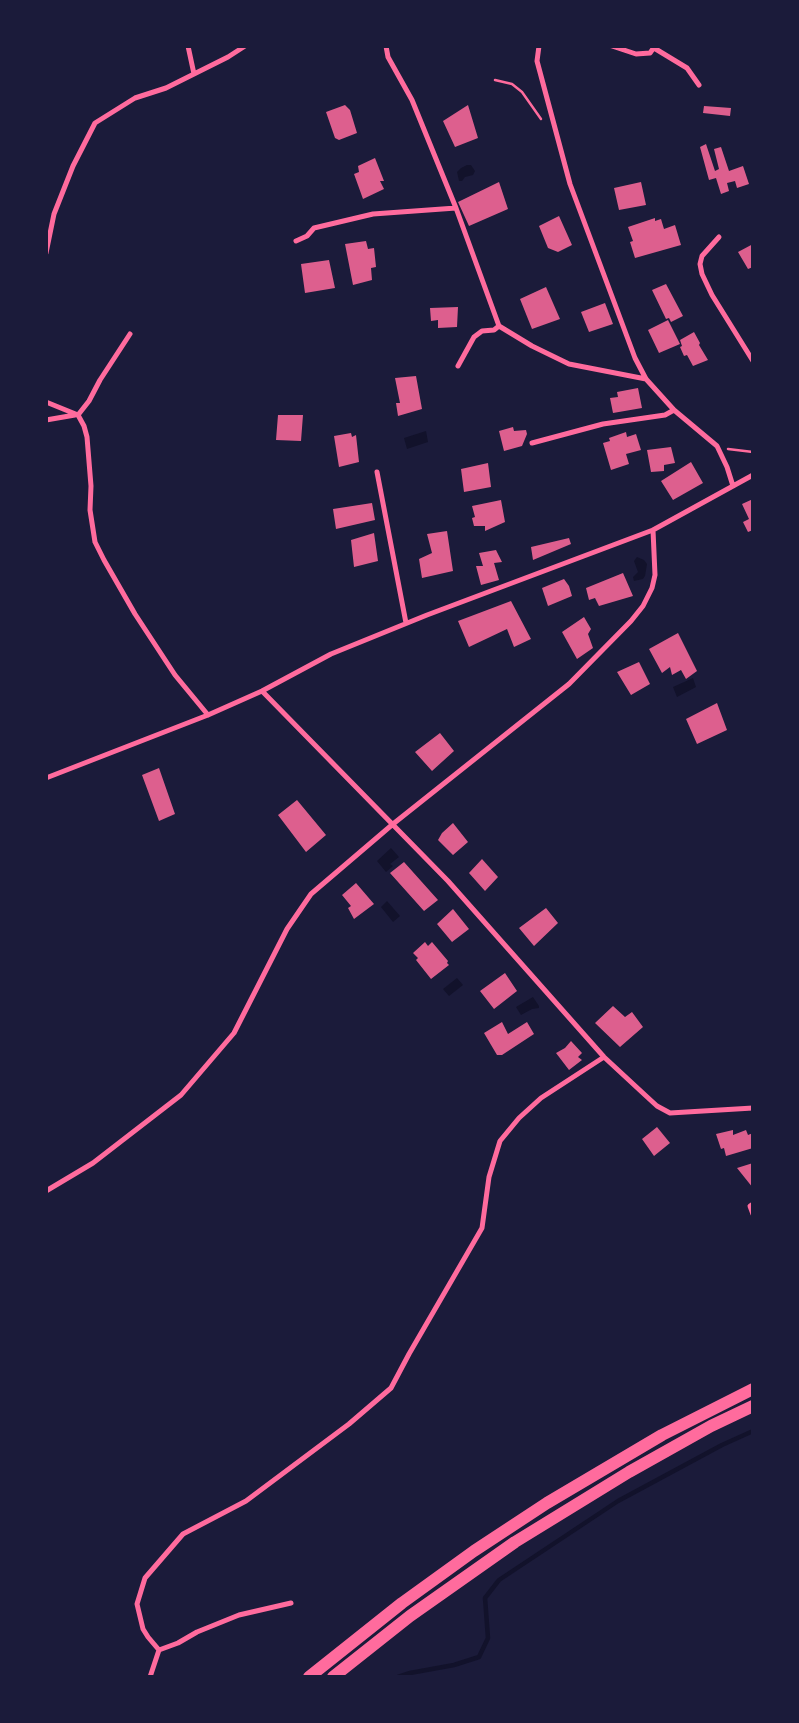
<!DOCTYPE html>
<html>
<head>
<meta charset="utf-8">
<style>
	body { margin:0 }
	#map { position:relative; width:799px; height:1723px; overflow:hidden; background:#1b1b3a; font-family:"Sofia Sans Condensed",sans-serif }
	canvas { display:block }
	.frame { position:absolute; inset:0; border:48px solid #1b1b3a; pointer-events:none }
</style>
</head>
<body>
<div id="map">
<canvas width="799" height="1723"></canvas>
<div class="frame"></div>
</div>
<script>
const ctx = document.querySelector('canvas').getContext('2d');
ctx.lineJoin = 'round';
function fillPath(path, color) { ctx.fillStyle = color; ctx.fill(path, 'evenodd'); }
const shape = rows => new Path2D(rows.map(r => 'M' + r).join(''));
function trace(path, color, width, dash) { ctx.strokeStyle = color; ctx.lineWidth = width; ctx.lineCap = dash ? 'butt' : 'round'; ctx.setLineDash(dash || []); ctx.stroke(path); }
const water = shape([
	[467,165,471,165,475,171,473,175,465,177,462,181,459,181,457,172,461,168],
	[426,431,428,442,407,449,404,438],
	[637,557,644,560,647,564,645,576,643,579,634,581,633,577,638,572,634,561],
	[693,678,696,687,677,697,673,687],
	[391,848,399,857,390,864,393,866,386,872,377,861],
	[387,901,400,916,393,922,381,907],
	[457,978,463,985,449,996,443,989],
	[533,997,539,1006,539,1008,532,1009,521,1015,516,1007]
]);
const stream = shape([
	[398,1677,410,1673,454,1665,479,1657,488,1638,485,1598,499,1580,618,1501,722,1445,753,1431]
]);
const building = shape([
	[345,105,350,110,357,133,339,140,335,138,326,112],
	[468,105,478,138,455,147,443,121],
	[704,106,731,108,730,116,703,113],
	[706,144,715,171,719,169,714,149,721,147,729,171,743,166,749,184,737,188,735,181,727,183,729,191,721,194,716,178,709,180,700,147],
	[375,158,384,181,380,181,384,189,363,199,354,174,359,172,358,166],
	[499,182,508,209,469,226,458,202],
	[641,182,646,205,619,210,614,188],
	[559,216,572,245,558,252,548,248,539,226],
	[655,218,655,221,661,219,664,229,675,225,681,245,635,258,630,242,633,241,628,227],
	[366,241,368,249,374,248,376,267,371,268,372,280,353,285,345,244],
	[753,244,753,267,748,269,738,252],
	[329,260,335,288,305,293,301,264],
	[666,284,683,316,671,322,669,318,666,319,652,290],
	[546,287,560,319,532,329,520,299],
	[605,303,613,324,589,332,581,312],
	[458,307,457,327,438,328,438,320,431,321,430,308],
	[668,320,680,344,659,353,648,330],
	[694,332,700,343,699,345,708,360,693,366,687,355,684,356,680,347,682,346,680,340],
	[416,376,422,409,398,416,396,403,400,403,395,378],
	[638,388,642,408,613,413,610,398,618,397,617,392],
	[278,415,303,415,301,441,276,440],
	[513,427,514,431,526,430,527,434,522,446,504,451,499,431],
	[626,432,627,437,636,434,641,450,626,454,629,464,611,470,603,443,610,441,609,438],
	[351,433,352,437,356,435,359,462,339,467,334,436],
	[671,447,675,463,664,465,664,471,651,472,647,450],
	[691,462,703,483,673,500,661,481],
	[488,463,491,487,464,492,461,469],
	[753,499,753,530,748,532,743,522,749,519,742,504],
	[501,500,505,522,485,531,485,526,474,526,472,518,475,517,472,506],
	[372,503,375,520,336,529,333,509],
	[447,531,453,571,422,578,419,559,432,553,427,534],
	[374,533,378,561,354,567,351,540],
	[569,538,571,544,533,560,531,547],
	[496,550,502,562,494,563,499,580,481,585,476,566,483,566,479,553],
	[623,573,633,596,599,606,595,598,589,600,586,588],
	[564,579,569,586,572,596,548,606,542,588],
	[511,601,531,639,514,647,507,629,469,647,458,621],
	[584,617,591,629,588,634,593,648,577,659,562,632],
	[678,633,697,671,686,679,681,670,672,675,670,667,662,673,649,649],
	[639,662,650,684,631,695,617,672],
	[717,703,727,730,697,744,686,719],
	[440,733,454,751,432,771,415,752],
	[159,768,175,814,159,821,142,775],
	[297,800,326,835,306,852,278,815],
	[453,823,468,842,453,855,438,840,442,833],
	[482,859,498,877,485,891,469,873],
	[404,862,438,900,424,911,390,873],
	[356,883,374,904,354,919,348,908,351,906,342,895],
	[546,908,558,923,534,946,519,928],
	[453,909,469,929,452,942,437,924],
	[425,942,428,946,432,942,448,961,447,963,449,965,431,979,416,960,418,958,413,953],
	[505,973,517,991,494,1009,480,991],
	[613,1006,625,1017,632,1012,643,1027,620,1047,595,1023],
	[502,1022,508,1034,527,1022,534,1034,502,1055,497,1055,484,1033],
	[571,1041,582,1053,578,1057,582,1060,569,1070,556,1053,565,1048],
	[657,1127,670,1143,654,1156,642,1139],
	[733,1130,733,1135,746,1130,748,1135,753,1133,753,1148,726,1156,724,1148,721,1149,716,1134],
	[753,1163,753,1188,737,1168]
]);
const path = shape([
	[495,80,512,84,522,92,541,119],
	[728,449,753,452],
	[46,1675,47,1677]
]);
const minor = shape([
	[188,46,194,74],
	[386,46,388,57,412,100,456,208,499,326,532,346,569,364,646,379],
	[539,46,537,61,570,184,635,358,646,379,674,410,717,446,727,467,733,486],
	[612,46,636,54,650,53,655,46],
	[654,48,687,68,699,85],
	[719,237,702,256,700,264,702,274,712,295,753,361],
	[296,241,307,236,314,228,373,214,456,208],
	[46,253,54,214,73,166,95,123,135,98,166,88,228,57,245,46],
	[458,366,474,337,482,331,494,330,499,326],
	[46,402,78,415],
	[78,415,84,426,87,437,91,486,90,510,95,542,104,560,135,614,175,675,208,715],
	[78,415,89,401,100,380,130,334],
	[46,420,75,415],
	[532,443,603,424,665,415,674,410],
	[377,472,406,623],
	[262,691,448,881,604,1057,645,1095,657,1106,670,1113,753,1108],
	[46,778,208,715,262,691,331,654,427,615,653,530,753,475],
	[46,1191,93,1163,181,1095,234,1033,287,929,311,894,393,824,569,684,631,621,643,606,652,588,655,575,653,530],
	[753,1204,750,1206,753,1214],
	[291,1603,239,1615,197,1632,178,1643,159,1650,148,1637,143,1629,137,1604,145,1578,183,1534,246,1501,349,1424,391,1388,409,1354,482,1228,489,1177,500,1141,519,1118,541,1098,604,1057],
	[150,1677,159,1650]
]);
const primary = shape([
	[309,1677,402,1603,474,1551,547,1503,662,1435,753,1389],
	[333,1677,410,1616,515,1542,629,1472,711,1426,753,1406]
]);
fillPath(water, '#12122b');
trace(stream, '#12122b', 4.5);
fillPath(building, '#dd5f8e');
trace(path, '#ff6b9d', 2.5);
trace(minor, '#ff6b9d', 5);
trace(primary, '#ff6b9d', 12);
</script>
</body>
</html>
